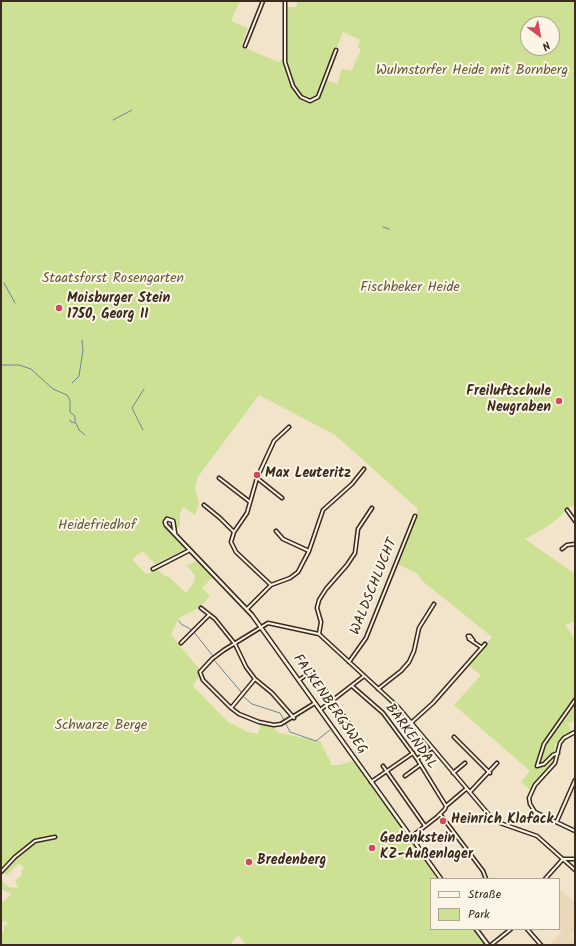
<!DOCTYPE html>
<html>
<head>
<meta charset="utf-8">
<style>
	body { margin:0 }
	#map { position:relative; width:576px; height:946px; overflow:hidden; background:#f2e4cb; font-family:Kalam,sans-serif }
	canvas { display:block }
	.frame { position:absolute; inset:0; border:2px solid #3b2a1e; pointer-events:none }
	.legend { position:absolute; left:430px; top:878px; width:130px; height:52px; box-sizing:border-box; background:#fcf5e5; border:1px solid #afa495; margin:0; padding:5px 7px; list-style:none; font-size:12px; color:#3b2a1e }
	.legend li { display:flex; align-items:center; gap:8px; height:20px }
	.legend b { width:20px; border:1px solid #afa495 }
	.north { position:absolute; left:520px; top:16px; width:40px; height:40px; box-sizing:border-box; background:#fcf5e5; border:1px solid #afa495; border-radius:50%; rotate:148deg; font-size:11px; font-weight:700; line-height:16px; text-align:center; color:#3b2a1e }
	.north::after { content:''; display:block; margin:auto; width:14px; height:18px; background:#d1495b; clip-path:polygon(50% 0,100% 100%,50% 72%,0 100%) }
</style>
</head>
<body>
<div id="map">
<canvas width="576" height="946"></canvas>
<div class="frame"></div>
<ul class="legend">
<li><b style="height:5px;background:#fcf5e5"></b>Straße</li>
<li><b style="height:11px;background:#cde195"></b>Park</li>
</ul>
<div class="north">N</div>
</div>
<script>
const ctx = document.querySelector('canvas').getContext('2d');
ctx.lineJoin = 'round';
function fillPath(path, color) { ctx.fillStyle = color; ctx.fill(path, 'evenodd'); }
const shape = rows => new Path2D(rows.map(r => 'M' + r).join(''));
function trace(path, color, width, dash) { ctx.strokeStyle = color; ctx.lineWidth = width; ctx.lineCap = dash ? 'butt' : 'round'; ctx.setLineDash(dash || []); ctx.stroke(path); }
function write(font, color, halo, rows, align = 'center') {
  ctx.font = font + ' Kalam,sans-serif'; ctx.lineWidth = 4; ctx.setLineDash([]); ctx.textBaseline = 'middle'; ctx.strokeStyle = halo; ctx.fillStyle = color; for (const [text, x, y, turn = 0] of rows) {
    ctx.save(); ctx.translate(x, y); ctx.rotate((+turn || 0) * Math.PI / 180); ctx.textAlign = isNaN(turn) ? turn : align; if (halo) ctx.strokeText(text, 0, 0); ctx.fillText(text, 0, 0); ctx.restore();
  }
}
const built = shape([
	[559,889,575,902,575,931,571,936,575,940,575,945,549,945,562,931,559,929]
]);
const green = shape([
	[1,1,240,1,231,21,248,28,241,46,278,62,284,59,286,7,296,7,298,1,575,1,575,505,566,509,560,517,545,528,525,539,575,574,575,621,565,625,575,639,575,720,568,724,571,731,555,744,553,762,530,790,521,782,530,771,454,705,481,675,468,665,492,637,421,580,418,574,396,563,418,509,335,435,259,395,197,478,195,489,199,504,195,515,183,507,180,514,180,526,176,530,175,519,169,518,165,521,163,524,185,546,183,550,155,564,143,551,132,559,146,574,157,569,166,577,168,576,186,593,194,582,195,576,187,565,197,561,213,577,202,588,210,596,199,608,179,618,171,635,200,670,199,676,193,686,228,722,248,732,258,734,261,723,275,726,275,730,280,733,320,741,332,765,340,765,352,761,359,767,428,862,426,863,429,866,430,866,440,879,431,879,431,929,475,929,487,945,246,945,239,936,236,937,230,945,1,945,1,932,4,931,4,926,8,924,5,921,1,922,1,903,12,894,1,889,1,882,2,879,3,883,9,887,18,888,15,881,22,875,21,872,24,868,20,864,17,865,7,875,1,872],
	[528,24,552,24,552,48,528,48],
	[343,32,360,40,358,47,361,50,351,71,342,69,337,84,325,79]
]);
const stream = shape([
	[113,120,132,110],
	[383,227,389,229],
	[4,283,15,303],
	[1,365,19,365,31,369,53,389,67,395,70,400,70,412,75,416,75,422],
	[72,383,79,376,83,350,82,340],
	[70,420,71,422,76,423,79,430,85,435],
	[143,430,132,408,144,389],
	[164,525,187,549],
	[192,554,204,566],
	[252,618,257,625],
	[179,621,181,624,192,630],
	[193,631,213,656],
	[262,631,312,701],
	[214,660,242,693],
	[244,697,252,704,280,713,284,720],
	[316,707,354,761],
	[286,724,290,732,316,741,330,730],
	[359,767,405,833],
	[406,834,439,879],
	[474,929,485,945]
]);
const minor = shape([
	[285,1,285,62,293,86,301,97,310,101,318,97,336,50],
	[245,46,263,1],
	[219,478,250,502],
	[257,478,282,498],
	[204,505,220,518,234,532],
	[567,510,575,521],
	[276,531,283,539,309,551],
	[562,549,567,545,575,544],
	[153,569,190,550],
	[271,585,236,552,231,542,234,532,247,513,257,478,274,441,289,427],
	[201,608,215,619,235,644,246,667,255,679,272,693,294,718],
	[247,609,271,585,290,578,298,572,309,551,323,510,352,484,364,469],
	[319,634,321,622,317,608,319,600,326,589,347,565,355,553,358,529,372,508],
	[473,640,470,636,468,636,469,639,481,647],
	[181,643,209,615],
	[349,662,366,638,415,516],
	[299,680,312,671,350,725],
	[352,686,383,713,417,759,446,806],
	[378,689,401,671,409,662,414,651,419,628,434,604],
	[315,703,281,724,274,725,259,722,239,714,231,708,203,680,200,672,212,659,224,650,268,623,319,634,398,707,490,816,500,823,537,836,575,870],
	[231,708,255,679],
	[320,710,364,676],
	[412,722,433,703,485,644],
	[575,732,564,738,560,743,555,763,535,785,529,798,530,804,535,812,575,831],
	[454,737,490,773],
	[558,753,553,755,544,764,537,766,544,744,575,700],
	[417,759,432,748],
	[383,766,425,826],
	[453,773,465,763],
	[405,776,420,765],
	[371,782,413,753],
	[470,792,497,763],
	[440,814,483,871,486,879],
	[557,821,575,780],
	[411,837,437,817,445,809,446,806,466,789],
	[1,872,15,857,35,841,55,837],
	[545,879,563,859,575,859],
	[527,929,541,945],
	[491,945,511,929]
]);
const tertiary = shape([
	[175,534,173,521,167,519,165,522,166,525,252,615,441,879],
	[476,929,488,945]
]);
const markers = [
	[59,308,4,"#d1495b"],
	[559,401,4,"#d1495b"],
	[257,475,4,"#d1495b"],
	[443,821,4,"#d1495b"],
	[372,848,4,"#d1495b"],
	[249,862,4,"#d1495b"]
];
const parkNames = [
	["Wulmstorfer Heide mit Bornberg",472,72],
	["Staatsforst Rosengarten",113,280],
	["Fischbeker Heide",410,289],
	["Heidefriedhof",97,527],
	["Schwarze Berge",101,727]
];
const poiNames = [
	["Moisburger Stein",67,300],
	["1750, Georg II",67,316],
	["Freiluftschule",551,393,"right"],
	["Neugraben",551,409,"right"],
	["Max Leuteritz",265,475],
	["Heinrich Klafack",451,821],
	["Gedenkstein",380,840],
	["KZ-Außenlager",380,856],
	["Bredenberg",257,862]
];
const streetNames = [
	["WALDSCHLUCHT",375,587,-68],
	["FALKENBERGSWEG",329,705,55],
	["BARKENDAL",410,737,54]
];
fillPath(built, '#ead8b8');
fillPath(green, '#cde195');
trace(stream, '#698897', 1);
trace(minor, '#3b2a1e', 5);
trace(tertiary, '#3b2a1e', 5.5);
trace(minor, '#fcf5e5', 2);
trace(tertiary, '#fcf5e5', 2.5);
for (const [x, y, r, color] of markers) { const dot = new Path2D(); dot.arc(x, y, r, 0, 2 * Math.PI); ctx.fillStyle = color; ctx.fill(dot); trace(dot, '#fcf5e5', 1.5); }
write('14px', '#60583c', '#fcf5e5', parkNames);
write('bold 14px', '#3b2a1e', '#fcf5e5', poiNames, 'left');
write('14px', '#3b2a1e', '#fcf5e5', streetNames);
</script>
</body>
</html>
